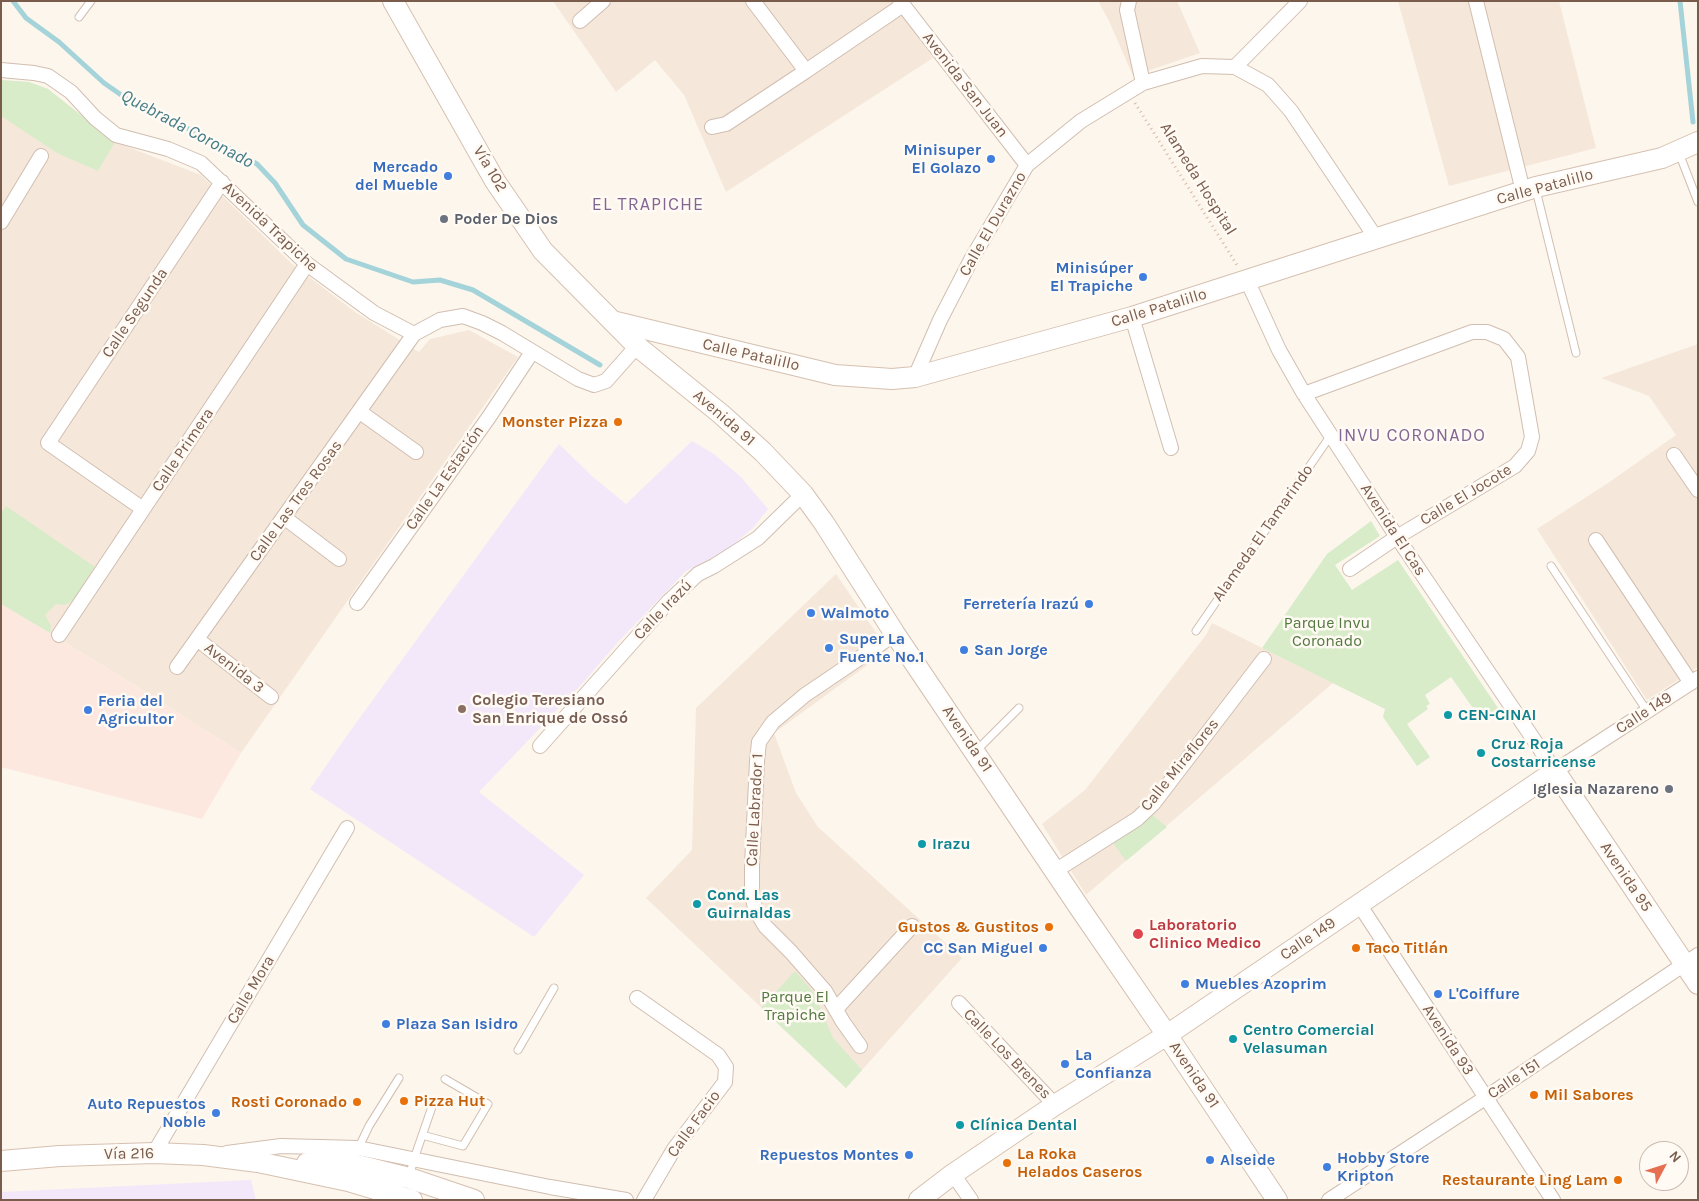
<!DOCTYPE html>
<html>
<head>
<meta charset="utf-8">
<style>
	body { margin:0 }
	#map { position:relative; width:1699px; height:1201px; overflow:hidden; background:#fdf6ec; font-family:Karla,sans-serif }
	canvas { display:block }
	.frame { position:absolute; inset:0; border:2px solid #7a5c4d; pointer-events:none }
	.north { position:absolute; left:1639px; top:1141px; width:50px; height:50px; box-sizing:border-box; background:#fffaf3; border:1px solid #cabbb1; border-radius:50%; rotate:50deg; font-size:14px; font-weight:700; line-height:20px; text-align:center; color:#7a5c4d }
	.north::after { content:''; display:block; margin:auto; width:18px; height:22px; background:#e76f51; clip-path:polygon(50% 0,100% 100%,50% 72%,0 100%) }
</style>
</head>
<body>
<div id="map">
<canvas width="1699" height="1201"></canvas>
<div class="frame"></div>
<div class="north">N</div>
</div>
<script>
const ctx = document.querySelector('canvas').getContext('2d');
ctx.lineJoin = 'round';
function fillPath(path, color) { ctx.fillStyle = color; ctx.fill(path, 'evenodd'); }
const shape = rows => new Path2D(rows.map(r => 'M' + r).join(''));
function trace(path, color, width, dash) { ctx.strokeStyle = color; ctx.lineWidth = width; ctx.lineCap = dash ? 'butt' : 'round'; ctx.setLineDash(dash || []); ctx.stroke(path); }
function write(font, color, halo, rows, align = 'center') {
  ctx.font = font + ' Karla,sans-serif'; ctx.lineWidth = 5; ctx.setLineDash([]); ctx.textBaseline = 'middle'; ctx.strokeStyle = halo; ctx.fillStyle = color; for (const [text, x, y, turn = 0] of rows) {
    ctx.save(); ctx.translate(x, y); ctx.rotate((+turn || 0) * Math.PI / 180); ctx.textAlign = isNaN(turn) ? turn : align; if (halo) ctx.strokeText(text, 0, 0); ctx.fillText(text, 0, 0); ctx.restore();
  }
}
const residential = shape([
	[553,1,891,1,933,58,726,192,684,95,655,60,616,92],
	[1098,1,1177,1,1200,53,1133,76,1109,21],
	[1398,1,1559,1,1596,148,1449,186],
	[1,80,29,82,48,89,115,142,201,175,291,263,355,312,419,352,430,339,469,330,518,357,241,753,107,668,1,604],
	[1698,344,1698,667,1647,700,1537,529,1611,481,1676,435,1649,396,1601,378],
	[836,574,888,650,774,733,796,793,818,827,962,958,846,1088,646,898,692,850,696,708],
	[1212,623,1333,683,1086,895,1042,824,1085,790,1206,635]
]);
const commercial = shape([
	[1,604,107,668,241,753,202,819,1,767]
]);
const education = shape([
	[692,441,714,454,741,477,768,509,753,528,734,544,710,559,686,571,619,641,582,684,479,792,584,875,534,937,310,789,348,734,559,444,593,477,626,504],
	[251,1180,256,1200,1,1200,1,1192]
]);
const green = shape([
	[1,80,29,82,48,89,115,142,98,171,57,153,1,116],
	[6,506,95,567,73,601,64,605,56,604,45,615,51,626,50,633,1,604,1,513],
	[1371,521,1380,536,1335,565,1352,590,1398,560,1498,708,1482,721,1451,677,1425,695,1430,704,1426,706,1428,709,1407,724,1430,757,1417,766,1383,717,1385,709,1262,648,1327,554],
	[1151,814,1167,827,1126,861,1113,843,1136,827],
	[795,971,814,993,833,1038,862,1070,846,1088,761,1008]
]);
const stream = shape([
	[13,1,26,18,59,42,104,83,140,108,212,139,257,164,275,183,303,225,346,259,413,282,440,280,473,290,600,365],
	[1680,1,1693,122]
]);
const path = shape([
	[1135,103,1237,265]
]);
const lane = shape([
	[79,17,91,1],
	[1679,153,1698,202],
	[1536,190,1576,353],
	[1551,566,1647,711],
	[1196,631,1331,435],
	[975,752,1019,708],
	[518,1050,554,988],
	[422,1135,463,1146,488,1104,445,1079],
	[358,1149,369,1126,399,1078],
	[409,1177,414,1159,434,1101]
]);
const street = shape([
	[753,1,806,71,903,5],
	[900,1,1027,165],
	[1129,1,1127,10,1143,83],
	[1476,1,1523,191],
	[580,21,603,1],
	[1235,67,1300,1],
	[1,70,34,73,48,76,71,92,95,118,116,135,168,149,201,163,307,264,374,313,414,334,440,320,463,316,482,323,502,333,578,379,594,385,606,381,637,346],
	[712,127,726,124,806,71],
	[1,222,41,156],
	[1247,280,1279,350,1304,394,1397,537,1555,771,1698,678],
	[1132,317,1171,448],
	[915,377,940,320,972,258,1027,165,1081,121,1143,83,1202,66,1235,67,1268,85,1291,111,1376,238],
	[1304,394,1472,332,1487,332,1504,339,1518,357,1532,437,1528,451,1515,466,1397,537,1350,569],
	[360,412,416,452],
	[1674,455,1698,490],
	[143,509,48,443,222,182],
	[285,518,339,559],
	[1596,540,1691,683],
	[357,603,489,417,532,352],
	[59,635,307,264],
	[197,639,271,697],
	[177,667,414,334],
	[540,746,669,601,698,574,714,566,758,538,803,494],
	[1055,871,1137,819,1153,804,1264,659],
	[1359,904,1553,1200],
	[637,998,718,1055,726,1067,725,1082,674,1149,644,1200],
	[959,1003,1055,1105],
	[836,1009,912,926],
	[860,1046,843,1022,825,991,791,952,765,926,755,909,752,891,752,865,757,761,759,742,773,722,805,695,895,634],
	[154,1153,347,828],
	[227,1153,281,1146,358,1148,550,1187,626,1200],
	[953,1174,971,1200],
	[1329,1200,1485,1098,1698,955]
]);
const secondary = shape([
	[393,1,495,181,543,251,637,346,721,414,763,452,803,494,824,523,895,634,1081,910,1167,1035,1277,1200],
	[612,321,835,375,892,379,915,377,1132,317,1536,187,1662,158,1698,142],
	[1,1161,60,1156,154,1153,203,1155,258,1162,348,1181,412,1200],
	[307,1163,353,1164,409,1178,474,1200],
	[919,1200,953,1174,1055,1105,1167,1035,1555,771,1698,984]
]);
const markers = [
	[991,159,5,"#3f7fe0"],
	[448,176,5,"#3f7fe0"],
	[444,219,5,"#6b7280"],
	[1143,277,5,"#3f7fe0"],
	[618,422,5,"#e8710a"],
	[1089,604,5,"#3f7fe0"],
	[811,613,5,"#3f7fe0"],
	[829,648,5,"#3f7fe0"],
	[964,650,5,"#3f7fe0"],
	[462,709,5,"#8d6e63"],
	[88,710,5,"#3f7fe0"],
	[1448,715,5,"#0f9aa8"],
	[1481,753,5,"#0f9aa8"],
	[1669,789,5,"#6b7280"],
	[922,844,5,"#0f9aa8"],
	[697,904,5,"#0f9aa8"],
	[1049,927,5,"#e8710a"],
	[1138,934,6,"#e0444e"],
	[1043,948,5,"#3f7fe0"],
	[1356,948,5,"#e8710a"],
	[1185,984,5,"#3f7fe0"],
	[1438,994,5,"#3f7fe0"],
	[386,1024,5,"#3f7fe0"],
	[1233,1039,5,"#0f9aa8"],
	[1065,1064,5,"#3f7fe0"],
	[1534,1095,5,"#e8710a"],
	[404,1101,5,"#e8710a"],
	[357,1102,5,"#e8710a"],
	[216,1113,5,"#3f7fe0"],
	[960,1125,5,"#0f9aa8"],
	[909,1155,5,"#3f7fe0"],
	[1210,1160,5,"#3f7fe0"],
	[1007,1163,5,"#e8710a"],
	[1327,1167,5,"#3f7fe0"],
	[1618,1180,5,"#e8710a"]
];
const streetNames = [
	["Avenida San Juan",965,85,52],
	["Vía 102",490,169,59],
	["Alameda Hospital",1198,179,58],
	["Calle Patalillo",1545,187,-15],
	["Calle El Durazno",993,224,-60],
	["Avenida Trapiche",270,227,43],
	["Calle Patalillo",1159,308,-17],
	["Calle Segunda",135,313,-56],
	["Calle Patalillo",751,355,13],
	["Avenida 91",724,418,41],
	["Calle Primera",183,450,-56],
	["Calle La Estación",445,478,-55],
	["Calle El Jocote",1466,495,-31],
	["Calle Las Tres Rosas",296,501,-54],
	["Avenida El Cas",1393,530,57],
	["Alameda El Tamarindo",1263,533,-55],
	["Calle Irazú",663,610,-46],
	["Avenida 3",234,668,38],
	["Calle 149",1644,713,-33],
	["Avenida 91",967,739,56],
	["Calle Miraflores",1180,765,-51],
	["Calle Labrador 1",755,810,-87],
	["Avenida 95",1626,877,56],
	["Calle 149",1308,939,-34],
	["Calle Mora",251,990,-59],
	["Avenida 93",1448,1040,57],
	["Calle Los Brenes",1007,1054,46],
	["Avenida 91",1194,1075,56],
	["Calle 151",1514,1079,-34],
	["Calle Facio",694,1124,-54],
	["Vía 216",129,1154,-1]
];
const shopNames = [
	["Minisuper",981,150,"right"],
	["El Golazo",981,168,"right"],
	["Mercado",438,167,"right"],
	["del Mueble",438,185,"right"],
	["Minisúper",1133,268,"right"],
	["El Trapiche",1133,286,"right"],
	["Ferretería Irazú",1079,604,"right"],
	["Walmoto",821,613],
	["Super La",839,639],
	["Fuente No.1",839,657],
	["San Jorge",974,650],
	["Feria del",98,701],
	["Agricultor",98,719],
	["CC San Miguel",1033,948,"right"],
	["Muebles Azoprim",1195,984],
	["L'Coiffure",1448,994],
	["Plaza San Isidro",396,1024],
	["La",1075,1055],
	["Confianza",1075,1073],
	["Auto Repuestos",206,1104,"right"],
	["Noble",206,1122,"right"],
	["Repuestos Montes",899,1155,"right"],
	["Hobby Store",1337,1158],
	["Kripton",1337,1176],
	["Alseide",1220,1160]
];
const worshipNames = [
	["Poder De Dios",454,219],
	["Iglesia Nazareno",1659,789,"right"]
];
const foodNames = [
	["Monster Pizza",608,422],
	["Gustos & Gustitos",1039,927],
	["Taco Titlán",1366,948,"left"],
	["Mil Sabores",1544,1095,"left"],
	["Pizza Hut",414,1101,"left"],
	["Rosti Coronado",347,1102],
	["La Roka",1017,1154,"left"],
	["Helados Caseros",1017,1172,"left"],
	["Restaurante Ling Lam",1608,1180]
];
const parkNames = [
	["Parque Invu",1327,623],
	["Coronado",1327,641],
	["Parque El",795,997],
	["Trapiche",795,1015]
];
const educationNames = [
	["Colegio Teresiano",472,700],
	["San Enrique de Ossó",472,718]
];
const cultureNames = [
	["CEN-CINAI",1458,715],
	["Cruz Roja",1491,744],
	["Costarricense",1491,762],
	["Irazu",932,844],
	["Cond. Las",707,895],
	["Guirnaldas",707,913],
	["Centro Comercial",1243,1030],
	["Velasuman",1243,1048],
	["Clínica Dental",970,1125]
];
const healthNames = [
	["Laboratorio",1149,925],
	["Clinico Medico",1149,943]
];
const waterNames = [
	["Quebrada Coronado",187,129,28]
];
const neighbourhoodNames = [
	["EL TRAPICHE",648,205],
	["INVU CORONADO",1412,436]
];
fillPath(residential, '#f5e8da');
fillPath(commercial, '#fde8e0');
fillPath(education, '#f3e8fa');
fillPath(green, '#d8ecc9');
trace(stream, '#a5d3da', 5);
trace(lane, '#d1beb0', 9);
trace(street, '#d1beb0', 16);
trace(secondary, '#d6c0b0', 22);
trace(path, '#d9b8a5', 3, [1, 4]);
trace(lane, '#fff', 7);
trace(street, '#fff', 14);
trace(secondary, '#fff', 20);
for (const [x, y, r, color] of markers) { const dot = new Path2D(); dot.arc(x, y, r, 0, 2 * Math.PI); ctx.fillStyle = color; ctx.fill(dot); trace(dot, '#fffaf3', 2); }
write('16px', '#7a5c4d', '#fffaf3', streetNames);
write('bold 16px', '#366cbe', '#fffaf3', shopNames, 'left');
write('bold 16px', '#5b616d', '#fffaf3', worshipNames, 'left');
write('bold 16px', '#c56008', '#fffaf3', foodNames, 'right');
write('16px', '#537a41', '#fffaf3', parkNames);
write('bold 16px', '#785e54', '#fffaf3', educationNames, 'left');
write('bold 16px', '#0d838f', '#fffaf3', cultureNames, 'left');
write('bold 16px', '#be3a42', '#fffaf3', healthNames, 'left');
write('italic 18px', '#437c86', '#fffaf3', waterNames);
ctx.letterSpacing = '1px';
write('18px', '#846695', '#fffaf3', neighbourhoodNames);
ctx.letterSpacing = '0px';
</script>
</body>
</html>
